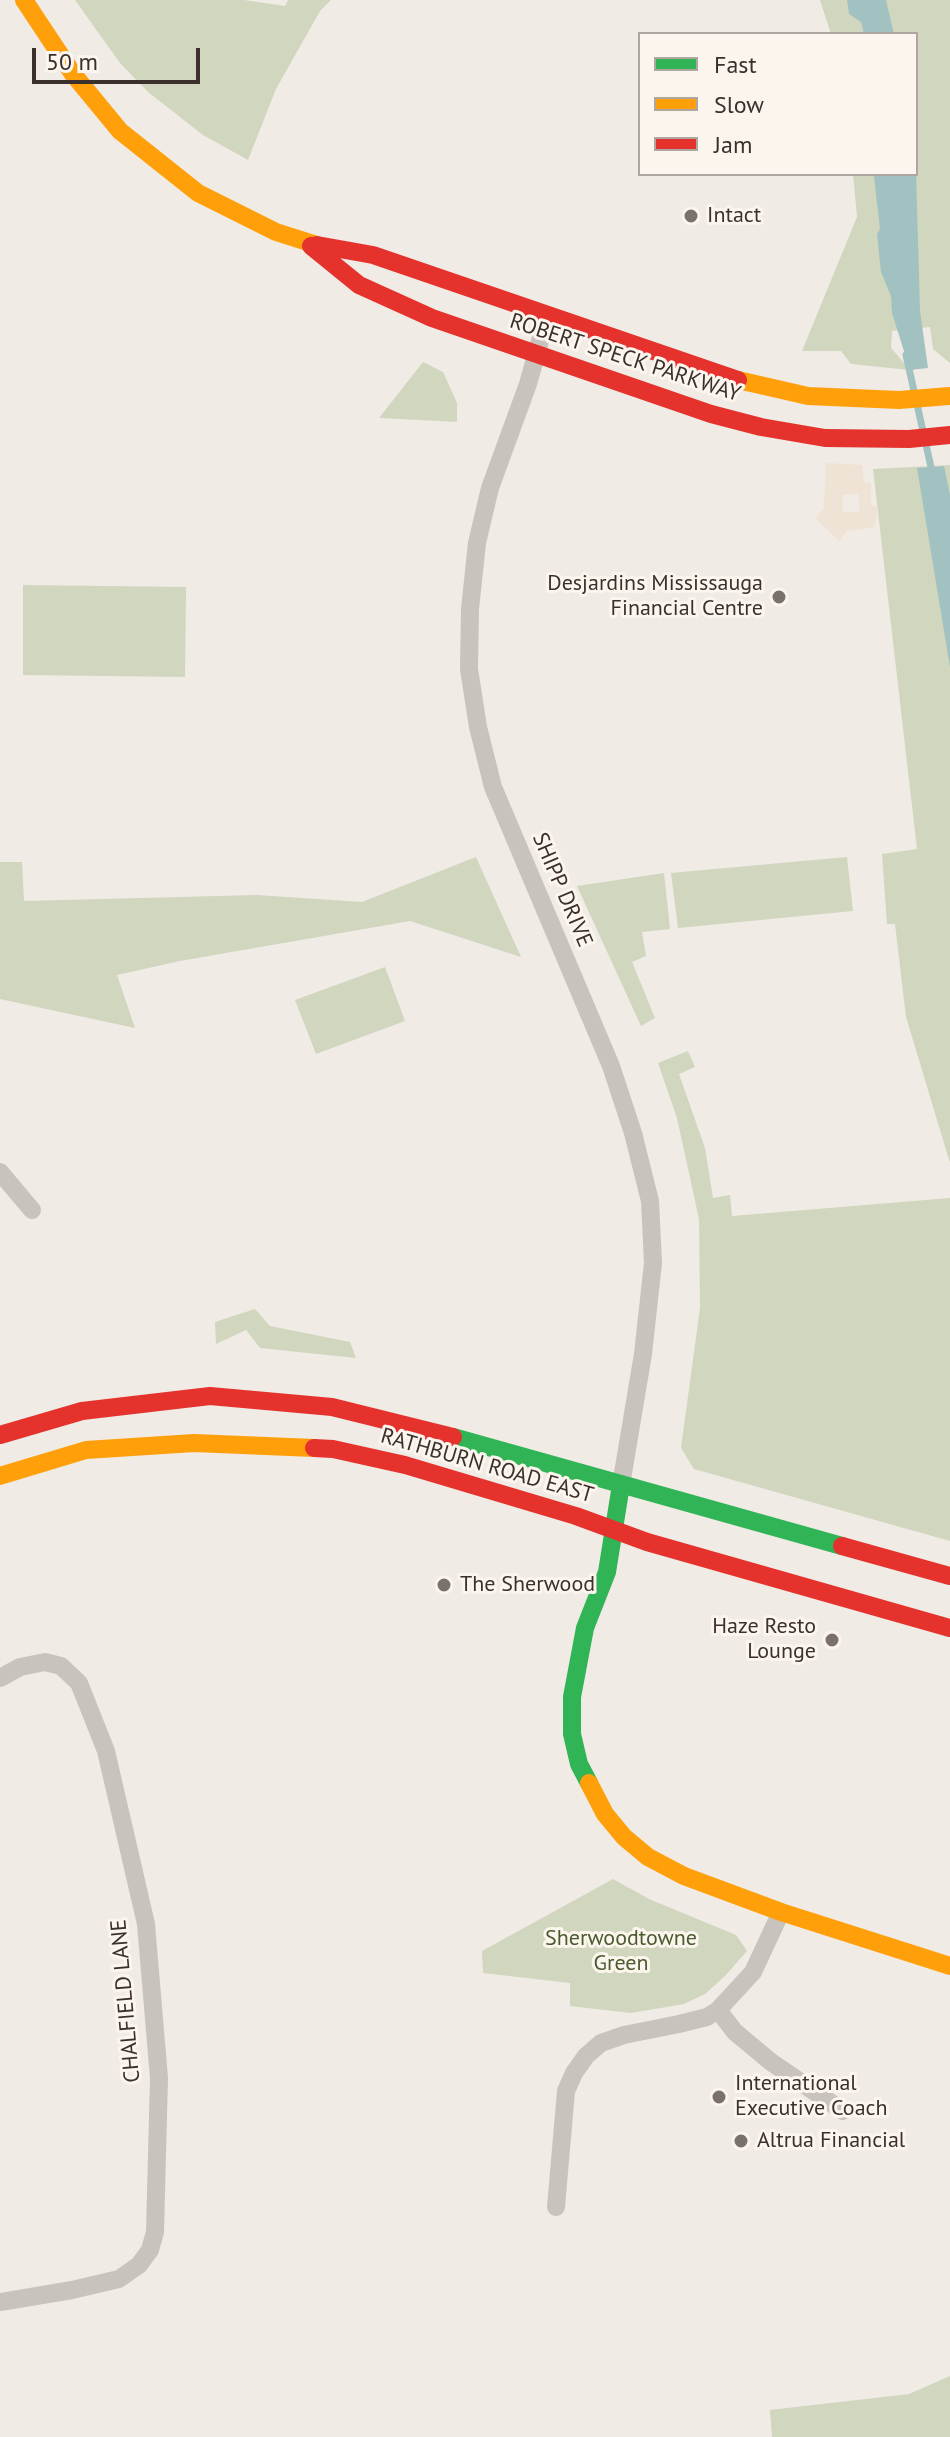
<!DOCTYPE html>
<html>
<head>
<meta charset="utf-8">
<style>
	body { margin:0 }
	#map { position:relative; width:950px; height:2437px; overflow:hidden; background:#f0ebe5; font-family:"PT Sans",sans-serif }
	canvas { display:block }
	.legend { position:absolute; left:638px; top:32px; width:280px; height:144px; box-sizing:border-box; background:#fbf5ee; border:2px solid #aea6a0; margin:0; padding:10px 14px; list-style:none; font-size:24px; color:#3b302b }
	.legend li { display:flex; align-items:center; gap:16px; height:40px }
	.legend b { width:40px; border:2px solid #aea6a0 }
	.scale { position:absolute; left:32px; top:48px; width:168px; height:36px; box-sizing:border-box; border:4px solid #3b302b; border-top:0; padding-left:10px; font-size:24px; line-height:28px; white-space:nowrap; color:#3b302b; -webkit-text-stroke:6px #fbf5ee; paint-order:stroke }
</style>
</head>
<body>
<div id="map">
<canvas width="950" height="2437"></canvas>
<ul class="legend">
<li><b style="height:10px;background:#30b455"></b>Fast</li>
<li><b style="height:10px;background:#ff9f0a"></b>Slow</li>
<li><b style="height:10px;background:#e5322d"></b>Jam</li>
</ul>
<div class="scale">50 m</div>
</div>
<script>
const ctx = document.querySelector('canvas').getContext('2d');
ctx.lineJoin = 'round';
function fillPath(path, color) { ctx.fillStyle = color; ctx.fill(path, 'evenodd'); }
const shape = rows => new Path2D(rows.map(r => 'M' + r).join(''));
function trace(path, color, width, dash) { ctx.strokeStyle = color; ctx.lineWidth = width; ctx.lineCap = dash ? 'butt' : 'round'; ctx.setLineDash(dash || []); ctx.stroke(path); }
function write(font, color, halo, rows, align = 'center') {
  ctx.font = font + ' "PT Sans",sans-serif'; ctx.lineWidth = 6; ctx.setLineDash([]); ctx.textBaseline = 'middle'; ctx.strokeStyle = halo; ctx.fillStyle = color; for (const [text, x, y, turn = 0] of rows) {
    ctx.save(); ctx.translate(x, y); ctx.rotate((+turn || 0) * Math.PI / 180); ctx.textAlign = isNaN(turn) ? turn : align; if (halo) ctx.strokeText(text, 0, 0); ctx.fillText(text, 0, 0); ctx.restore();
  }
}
const green = shape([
	[75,0,244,0,285,6,288,0,331,0,320,11,276,89,248,160,203,135,148,92,120,63],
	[820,0,950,0,950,363,933,349,930,327,892,331,891,348,910,370,851,364,841,351,802,351,857,217,853,174,916,174,916,34,831,34],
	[423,362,443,372,457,403,457,422,379,418],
	[950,465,950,1163,906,1017,895,924,887,924,882,854,917,849,873,469],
	[23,585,186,587,185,677,23,675],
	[476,857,521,957,410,921,180,961,117,975,135,1028,0,999,0,862,22,862,24,901,257,895,362,902],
	[847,857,853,911,678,928,671,873],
	[664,873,670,929,642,932,646,956,632,962,655,1018,641,1026,577,886],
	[385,967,405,1021,316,1054,295,1000],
	[688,1051,695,1067,679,1074,705,1148,713,1198,730,1195,732,1216,950,1198,950,1541,694,1469,681,1448,700,1308,699,1219,677,1118,658,1063],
	[255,1309,270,1326,350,1342,356,1358,260,1348,246,1330,216,1344,215,1322],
	[613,1879,649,1899,736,1935,747,1951,725,1976,705,1994,684,2004,631,2013,570,2006,570,1983,483,1973,482,1951],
	[950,2376,950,2437,772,2437,770,2410,909,2394]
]);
const plaza = shape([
	[826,463,862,465,864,482,871,483,871,505,878,507,875,527,847,531,839,541,815,518,824,509],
	[858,494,860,512,843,512,843,495]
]);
const water = shape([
	[847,0,886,0,894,34,864,34,861,22,849,14],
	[916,170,920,311,928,368,910,370,892,313,891,296,881,272,877,234,880,229,874,176,878,174,916,174],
	[944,466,950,495,950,667,917,468]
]);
const stream = shape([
	[906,355,933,476]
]);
const street = shape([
	[547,316,528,384,490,488,477,543,470,609,469,669,478,727,493,787,611,1066,633,1133,650,1201,653,1263,643,1354,621,1485],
	[0,1172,32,1210],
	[0,1678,20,1667,45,1662,61,1666,79,1683,106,1751,146,1924,159,2078,155,2232,150,2250,139,2265,119,2279,72,2290,0,2302],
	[718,2010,735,2032,771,2062,843,2111],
	[556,2207,566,2091,574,2073,586,2056,601,2043,624,2035,679,2024,707,2017,718,2010,753,1972,781,1912]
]);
const fast = shape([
	[453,1437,842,1546],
	[589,1783,579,1764,572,1734,572,1697,585,1628,607,1572,621,1485]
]);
const slow = shape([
	[24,0,73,74,120,131,198,193,276,232,317,245],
	[738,380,808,396,899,400,950,396],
	[0,1476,86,1450,194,1443,314,1448],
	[589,1783,605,1814,624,1837,648,1857,684,1876,781,1912,950,1966]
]);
const jam = shape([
	[317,245,373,255,738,380],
	[311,246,359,285,432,318,711,414,761,427,825,438,909,439,950,435],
	[0,1435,82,1411,210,1396,332,1407,453,1437],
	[314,1448,333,1449,405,1465,576,1516,647,1542,950,1628],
	[842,1546,950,1576]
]);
const markers = [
	[691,216,8,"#7a716c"],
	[779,597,8,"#7a716c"],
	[444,1585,8,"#7a716c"],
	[832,1640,8,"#7a716c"],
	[719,2097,8,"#7a716c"],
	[741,2141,8,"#7a716c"]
];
const poiNames = [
	["Intact",707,216],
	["Desjardins Mississauga",763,584,"right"],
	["Financial Centre",763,609,"right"],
	["The Sherwood",460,1585],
	["Haze Resto",816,1627,"right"],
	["Lounge",816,1652,"right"],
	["International",735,2084],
	["Executive Coach",735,2109],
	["Altrua Financial",757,2141]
];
const streetNames = [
	["ROBERT SPECK PARKWAY",625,358,18],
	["SHIPP DRIVE",562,890,67],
	["RATHBURN ROAD EAST",487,1466,16],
	["CHALFIELD LANE",126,2001,-95]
];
const parkNames = [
	["Sherwoodtowne",621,1939],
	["Green",621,1964]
];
fillPath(green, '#d1d6bf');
fillPath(plaza, '#eee3d5');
fillPath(water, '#a1c2c1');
trace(stream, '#a1c2c1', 7);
trace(street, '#c9c3be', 18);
trace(fast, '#30b455', 18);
trace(slow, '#ff9f0a', 18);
trace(jam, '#e5322d', 18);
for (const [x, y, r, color] of markers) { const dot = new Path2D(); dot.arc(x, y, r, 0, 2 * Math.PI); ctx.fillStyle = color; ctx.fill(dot); trace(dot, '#fbf5ee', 3); }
write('22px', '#3b302b', '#fbf5ee', poiNames, 'left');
write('22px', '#3b302b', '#fbf5ee', streetNames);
write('22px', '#4a5a2e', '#fbf5ee', parkNames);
</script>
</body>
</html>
